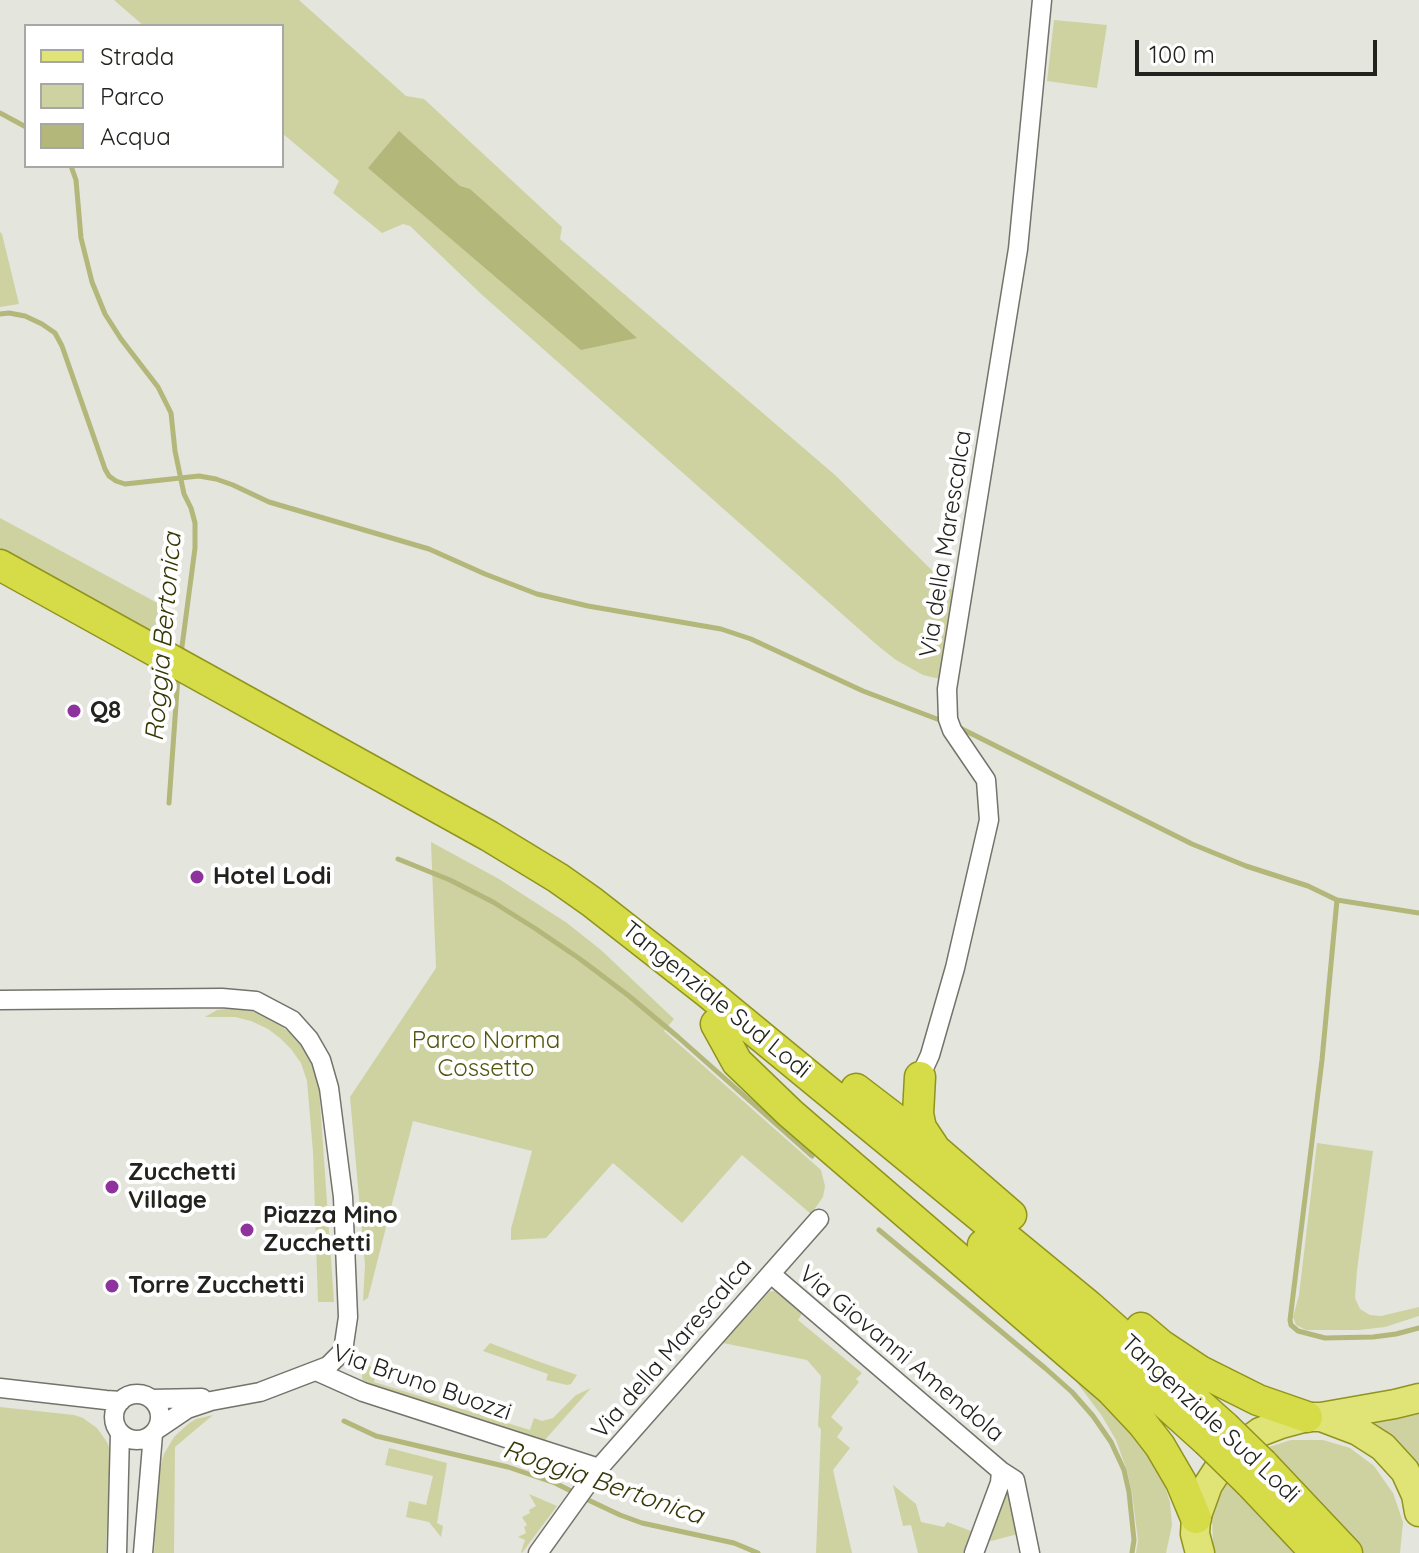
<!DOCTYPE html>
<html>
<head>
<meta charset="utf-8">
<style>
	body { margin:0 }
	#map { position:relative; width:1419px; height:1553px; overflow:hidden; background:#e4e5dd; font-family:Quicksand,sans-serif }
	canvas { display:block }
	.legend { position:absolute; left:24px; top:24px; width:260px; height:144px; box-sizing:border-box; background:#fff; border:2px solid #a7a7a5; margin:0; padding:10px 14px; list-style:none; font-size:24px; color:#22221f }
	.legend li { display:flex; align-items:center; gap:16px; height:40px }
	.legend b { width:40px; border:2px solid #a7a7a5 }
	.scale { position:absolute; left:1135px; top:40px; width:242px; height:36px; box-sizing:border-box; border:4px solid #22221f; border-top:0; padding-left:10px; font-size:24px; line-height:28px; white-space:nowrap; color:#22221f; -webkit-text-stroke:6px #fff; paint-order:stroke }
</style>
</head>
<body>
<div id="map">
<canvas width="1419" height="1553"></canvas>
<ul class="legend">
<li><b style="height:10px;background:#e0e476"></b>Strada</li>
<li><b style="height:22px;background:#ced2a1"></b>Parco</li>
<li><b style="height:22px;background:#b3b77a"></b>Acqua</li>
</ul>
<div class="scale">100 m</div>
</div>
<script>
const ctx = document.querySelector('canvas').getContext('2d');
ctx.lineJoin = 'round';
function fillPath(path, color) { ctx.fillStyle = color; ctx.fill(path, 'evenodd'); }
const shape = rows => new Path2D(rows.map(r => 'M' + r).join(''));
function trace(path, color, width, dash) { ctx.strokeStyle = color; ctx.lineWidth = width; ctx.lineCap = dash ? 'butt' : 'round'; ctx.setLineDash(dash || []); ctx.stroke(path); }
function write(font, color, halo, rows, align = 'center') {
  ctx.font = font + ' Quicksand,sans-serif'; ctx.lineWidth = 8; ctx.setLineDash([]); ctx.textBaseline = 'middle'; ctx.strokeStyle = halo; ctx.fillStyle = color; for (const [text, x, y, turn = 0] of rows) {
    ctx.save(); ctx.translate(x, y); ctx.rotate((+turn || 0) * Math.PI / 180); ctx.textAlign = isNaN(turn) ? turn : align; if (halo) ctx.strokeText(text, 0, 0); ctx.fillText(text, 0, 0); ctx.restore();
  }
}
const green = shape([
	[114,0,299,0,406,96,424,99,562,227,560,239,835,475,954,592,940,679,923,675,896,660,877,645,480,293,410,226,403,224,382,233,333,193,339,181,282,133,282,26,144,26],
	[1054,20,1107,25,1097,88,1047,81],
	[0,232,2,234,19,304,0,307],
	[0,518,163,606,158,641,0,554],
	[431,842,499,879,567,923,601,950,674,1019,664,1031,821,1170,825,1186,823,1197,811,1214,742,1155,682,1223,613,1163,546,1238,511,1240,511,1229,532,1151,413,1121,368,1298,363,1301,365,1265,350,1097,436,968],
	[232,1008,252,1011,272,1019,289,1032,303,1047,313,1067,319,1088,334,1302,318,1302,313,1152,307,1081,301,1063,291,1049,280,1038,268,1029,251,1021,235,1017,205,1017,217,1010],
	[1317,1143,1373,1151,1357,1270,1355,1298,1360,1309,1370,1315,1381,1316,1419,1307,1419,1316,1385,1327,1359,1330,1306,1330,1296,1325,1293,1317,1299,1295],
	[774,1291,778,1292,803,1312,798,1320,862,1373,856,1379,859,1382,831,1417,843,1428,837,1437,850,1448,833,1470,852,1553,816,1553,821,1429,818,1426,821,1376,807,1360,723,1343,769,1292],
	[490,1343,537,1361,577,1375,571,1384,567,1385,546,1380,548,1374,483,1351],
	[365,1365,377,1368,374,1382,530,1430,534,1418,542,1421,553,1418,576,1395,591,1388,543,1442,363,1383,361,1368],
	[1066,1368,1114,1412,1159,1468,1170,1502,1172,1525,1166,1553,1136,1553,1138,1540,1132,1493,1127,1471,1116,1440,1102,1416],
	[0,1407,74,1415,83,1418,97,1428,107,1442,110,1450,106,1553,0,1553],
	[1419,1411,1419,1491,1361,1420],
	[213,1415,175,1447,174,1553,154,1553,158,1475,164,1454,174,1437,188,1424,196,1419],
	[1291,1440,1323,1440,1350,1448,1374,1466,1393,1493,1403,1522,1400,1553,1357,1553,1260,1450],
	[389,1448,447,1463,437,1523,443,1526,441,1537,429,1522,406,1517,409,1501,426,1505,433,1476,385,1465],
	[1229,1482,1294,1553,1215,1553,1213,1544,1212,1517,1218,1498],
	[893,1485,916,1504,921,1522,944,1527,947,1522,971,1531,963,1553,918,1553,911,1525,903,1526],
	[1005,1492,1010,1492,1018,1534,991,1541,988,1539],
	[529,1494,557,1506,522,1553,521,1552,525,1540,518,1537,526,1533,524,1527,527,1525,522,1517,530,1513,529,1510,536,1506]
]);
const water = shape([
	[399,131,460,186,470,189,637,338,581,350,368,168]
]);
const stream = shape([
	[0,113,26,127],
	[71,166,76,180,81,238,92,282,105,314,121,339,158,387,171,413,175,451,184,494,191,508,195,523,195,548,181,654],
	[0,314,9,313,25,316,42,324,55,333,62,346,105,469,109,476,116,481,125,484,199,476,216,479,233,485,269,502,429,549,485,574,537,594,588,606,721,629,751,639,863,691,945,722],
	[958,727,1192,844,1246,866,1308,886,1337,900,1419,913],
	[169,803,178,676],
	[398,859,450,880,493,902,536,929,580,959,629,996,678,1037,812,1156],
	[1337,900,1322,1060,1290,1320,1291,1325,1298,1331,1325,1338,1373,1337,1396,1334,1419,1328],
	[879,1230,1045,1368,1072,1392,1093,1416,1111,1442,1124,1470,1129,1492,1134,1540,1132,1553],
	[344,1421,376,1436,508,1467,555,1483,575,1493],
	[584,1498,620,1515,642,1523,734,1543,758,1553]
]);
const minor = shape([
	[0,1000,222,998,256,1001,292,1020,309,1039,321,1060,329,1088,343,1197,348,1317,343,1351,328,1366,260,1392,211,1401,187,1409,156,1430],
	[920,1077,930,1055,955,968,989,820,986,780,952,730,948,719,947,689,1018,249,1042,0],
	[771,1274,1001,1471,1015,1480,1030,1553],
	[316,1371,363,1392,599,1468],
	[0,1388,106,1400,121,1401],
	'114 1417a23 23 0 1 1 46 0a23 23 0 1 1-46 0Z',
	[151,1399,202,1398],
	[117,1553,120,1433],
	[143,1553,153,1434],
	[538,1553,599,1468,819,1219],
	[974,1553,1000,1483,1001,1471]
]);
const primary = shape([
	[1321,1417,1358,1431,1383,1447,1405,1471,1416,1495,1419,1512],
	[1200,1553,1195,1534,1196,1518,1208,1485,1219,1468,1235,1450,1260,1432,1281,1424,1307,1417,1321,1417,1395,1404,1419,1398]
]);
const trunk = shape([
	[0,565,489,836,558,878,592,902,707,992,1089,1306,1225,1427],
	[716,1024,737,1062,790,1113,1111,1390,1143,1424,1160,1446,1181,1482,1196,1518],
	[920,1077,918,1114,921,1128,933,1146],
	[856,1089,937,1151,1011,1215],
	[983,1245,1079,1326,1207,1441],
	[1141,1328,1161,1345,1200,1371,1258,1400,1307,1417],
	[1263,1464,1347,1553],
	[1250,1483,1316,1553]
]);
const trunkBridge = shape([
	[1225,1427,1263,1464],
	[1207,1441,1250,1483]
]);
const markers = [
	[74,711,8,"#8e329d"],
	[197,877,8,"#8e329d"],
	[112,1187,8,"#8e329d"],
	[247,1230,8,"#8e329d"],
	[112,1286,8,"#8e329d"]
];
const streetNames = [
	["Via della Marescalca",946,544,-81],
	["Tangenziale Sud Lodi",716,1000,39],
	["Via della Marescalca",672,1349,-49],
	["Via Giovanni Amendola",901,1354,40],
	["Via Bruno Buozzi",422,1383,19],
	["Tangenziale Sud Lodi",1210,1419,43]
];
const poiNames = [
	["Q8",90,711],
	["Hotel Lodi",213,877],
	["Zucchetti",128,1173],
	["Village",128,1201],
	["Piazza Mino",263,1216],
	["Zucchetti",263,1244],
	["Torre Zucchetti",128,1286]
];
const parkNames = [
	["Parco Norma",486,1041],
	["Cossetto",486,1069]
];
const waterNames = [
	["Roggia Bertonica",164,637,-85],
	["Roggia Bertonica",603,1483,19]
];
fillPath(green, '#ced2a1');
fillPath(water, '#b3b77a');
trace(stream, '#b3b77a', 5);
trace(minor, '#73736c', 21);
trace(primary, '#90941c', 31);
trace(trunk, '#90941c', 33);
trace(minor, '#fff', 18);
trace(primary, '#e0e476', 28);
trace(trunk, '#d6db48', 30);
trace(trunkBridge, '#90941c', 33, []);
trace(trunkBridge, '#d6db48', 30);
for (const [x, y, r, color] of markers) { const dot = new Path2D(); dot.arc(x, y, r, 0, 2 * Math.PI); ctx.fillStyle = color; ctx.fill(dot); trace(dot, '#fff', 3); }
write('24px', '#22221f', '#fff', streetNames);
write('bold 24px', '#22221f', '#fff', poiNames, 'left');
write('24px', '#54560e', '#fff', parkNames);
write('italic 26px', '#363806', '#fff', waterNames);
</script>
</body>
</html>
